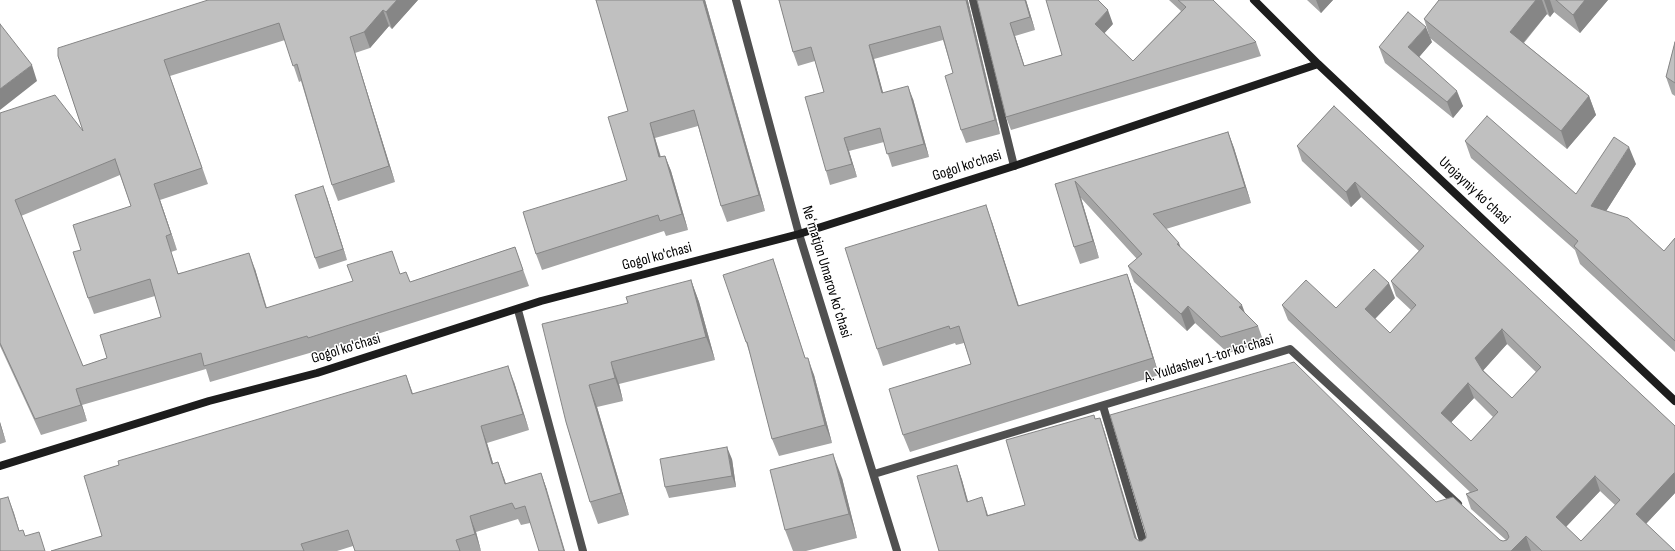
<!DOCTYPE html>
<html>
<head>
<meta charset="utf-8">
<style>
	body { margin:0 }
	canvas { display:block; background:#fff }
</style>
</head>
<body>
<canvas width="1675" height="551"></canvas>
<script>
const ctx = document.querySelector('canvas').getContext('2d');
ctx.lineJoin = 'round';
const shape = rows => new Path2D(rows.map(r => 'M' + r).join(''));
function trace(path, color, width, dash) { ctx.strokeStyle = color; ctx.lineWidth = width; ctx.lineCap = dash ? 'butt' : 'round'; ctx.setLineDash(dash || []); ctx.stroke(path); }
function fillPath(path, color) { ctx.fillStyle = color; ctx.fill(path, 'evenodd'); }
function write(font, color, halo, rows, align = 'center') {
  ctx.font = font + ' "Sofia Sans Condensed",sans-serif'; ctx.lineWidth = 3; ctx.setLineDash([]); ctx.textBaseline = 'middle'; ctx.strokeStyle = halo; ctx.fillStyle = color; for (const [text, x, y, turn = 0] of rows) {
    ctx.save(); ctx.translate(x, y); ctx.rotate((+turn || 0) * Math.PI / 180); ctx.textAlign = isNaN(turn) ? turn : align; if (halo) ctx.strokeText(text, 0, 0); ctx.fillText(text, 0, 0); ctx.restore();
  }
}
const street = shape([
	[736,0,799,234,897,551],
	[973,0,1014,166],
	[518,310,583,551],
	[1103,406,1146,551],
	[874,474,1290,349,1458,504]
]);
const secondary = shape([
	[1254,0,1318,64,1675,401],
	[0,466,209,401,317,373,541,301,799,234,1014,166,1318,64]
]);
const wall = shape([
	[418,0,392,29,389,26,370,48,355,53,395,182,338,201,332,185,301,81,299,82,285,40,170,76,208,184,160,200,177,250,171,252,178,273,255,269,267,308,400,274,410,282,515,247,529,286,314,354,313,352,210,382,206,369,82,405,87,421,41,435,0,346,0,113,83,131,58,56],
	[120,175,131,206,81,250,88,298,94,314,155,296,161,317,107,358,83,366,21,216],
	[596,0,705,0,765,211,727,222,721,206,698,126,655,138,661,157,665,156,671,171,688,230,666,236,664,231,542,270,536,254,627,180,628,111],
	[779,0,968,0,968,1,1000,134,966,143,961,130,953,73,943,40,874,59,883,93,913,99,929,157,892,167,884,142,849,151,857,177,830,185,826,171,824,92,815,61,798,66,793,52],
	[977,0,1026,0,1035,30,1015,36,1024,66,1062,55,1113,24,1104,33,1133,61,1181,11,1169,0,1213,0,1256,42,1261,56,1011,130,1006,117],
	[1307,0,1333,0,1321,13],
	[1439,0,1608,0,1580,33,1554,12,1550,17,1547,14,1524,43,1589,96,1596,115,1567,149,1430,38,1424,19],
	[1432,42,1419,57,1463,106,1453,118,1385,63,1379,47],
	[1675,42,1675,96,1672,94,1666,77],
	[1334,106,1675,426,1675,493,1646,524,1675,551,939,551,957,465,962,480,968,501,988,515,1025,505,1096,419,1100,418,1105,433,1137,539,1139,541,1436,502,1500,540,1503,541,1506,540,1471,509,1466,494,1470,492,1288,320,1282,305,1336,308,1395,298,1375,319,1390,333,1411,310,1396,296,1391,281,1419,251,1361,197,1351,207,1302,161,1297,146],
	[1507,344,1536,372,1512,398,1483,370],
	[1474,398,1493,417,1471,441,1451,422],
	[1600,491,1615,505,1581,541,1566,527],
	[1228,132,1234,148,1251,203,1166,229,1181,248,1258,326,1264,343,1228,353,1195,323,1187,331,1134,282,1128,266,1137,259,1081,198,1099,258,1080,264,1074,247,1055,184],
	[1465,141,1576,194,1636,164,1606,211,1664,251,1675,238,1675,352,1580,264,1575,250,1471,158],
	[327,197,347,260,319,269,315,258],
	[992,222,1019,306,1127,274,1133,291,1159,375,910,452,903,435,971,364,964,343,956,345,955,343,883,366,877,349],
	[773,259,779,277,805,358,814,375,832,443,779,456,772,439,751,357,746,342],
	[691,280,699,302,715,360,619,384,623,401,597,407,629,515,598,524,590,502,566,422,628,303],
	[514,382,529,430,487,443,493,463,504,478,506,484,541,473,547,490,530,523,521,525,518,519,476,532,481,551,355,551,353,546,337,551,51,551,102,536,413,394],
	[0,422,6,442,0,444],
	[732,459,736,487,669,498,665,487],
	[842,478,857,538,806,551,793,551,785,530]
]);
const shadedWall = shape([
	[397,0,418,0,392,29,386,12],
	[703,0,705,0,765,211,759,195],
	[966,0,968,0,968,1,1000,134,995,120],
	[1025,0,1026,0,1035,30,1030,17],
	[1316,0,1333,0,1321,13],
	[1536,0,1542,0,1547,14,1517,50,1510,32],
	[1544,0,1550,0,1554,12,1550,17],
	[1585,0,1608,0,1580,33,1573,15],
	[383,10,389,26,370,48,364,32],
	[1108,10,1113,24,1100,38,1095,24],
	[1010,23,1015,36,1029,80,1024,66],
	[1426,27,1432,42,1414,63,1408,47],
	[350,37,355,53,395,182,389,166],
	[869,45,874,59,887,107,882,93],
	[32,65,37,81,0,110,0,89],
	[908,86,913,99,929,157,924,144],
	[1457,91,1463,106,1453,118,1447,102],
	[1589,96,1596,115,1567,149,1561,131],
	[650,123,655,138,665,173,659,157],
	[1228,132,1234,148,1251,203,1245,187],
	[844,138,849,151,857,177,852,164],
	[1629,147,1636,164,1598,224,1591,206],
	[665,156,671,171,688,230,682,214],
	[1075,181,1081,198,1099,258,1093,241],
	[1355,182,1361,197,1351,207,1346,192],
	[154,184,160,200,177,250,171,234],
	[323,186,327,197,347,260,343,249],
	[986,205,992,222,1024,323,1018,306],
	[1179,243,1185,259,1177,244],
	[249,253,255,269,271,324,266,308],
	[773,259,779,277,811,376,805,358],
	[1127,274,1133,291,1159,375,1153,358],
	[691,280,699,302,715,360,706,337],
	[1389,283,1395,298,1370,324,1365,309],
	[1242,305,1248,321,1239,307],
	[1188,306,1195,323,1187,331,1181,314],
	[1502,329,1507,344,1481,373,1475,358],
	[808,358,814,375,832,443,825,425],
	[611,362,619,384,623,401,615,378],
	[508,366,514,382,529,430,523,414],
	[406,375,412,391,418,411,412,394],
	[1468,383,1474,398,1446,428,1441,413],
	[589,385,597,407,629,515,621,493],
	[76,389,82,405,87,421,81,405],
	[1100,418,1105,433,1140,551,1135,538],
	[0,422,6,442,0,425],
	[481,426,487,443,498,480,492,464],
	[727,447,732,459,736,487,732,476],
	[833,454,842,478,857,538,849,514],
	[498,462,504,478,511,500,505,484],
	[957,465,962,480,972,517,967,502],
	[541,473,547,490,565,551,564,551],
	[1674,473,1675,474,1675,493,1641,529,1636,514],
	[1595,476,1600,491,1561,532,1556,517],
	[8,497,14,513,24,547,19,531],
	[982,497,987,512,992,531,987,516],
	[470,516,476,532,481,551,475,534],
	[1526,536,1531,551,1511,551]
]);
const building = shape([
	[208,0,397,0,386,12,383,10,364,32,350,37,389,166,332,185,297,64,293,66,279,23,164,60,202,168,154,184,171,234,166,236,178,274,249,253,266,308,353,281,347,265,392,251,400,274,406,272,410,282,515,247,523,270,308,338,307,336,204,366,201,353,76,389,81,405,35,419,0,343,0,113,55,95,83,131,58,56,58,48,208,0],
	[115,159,131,206,73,225,81,250,73,252,88,298,150,279,161,317,100,335,107,358,83,366,15,200,115,159],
	[596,0,703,0,759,195,721,206,694,110,650,123,659,157,665,156,682,214,660,221,658,215,536,254,523,212,627,180,608,117,628,111,596,0],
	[779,0,966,0,995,120,961,130,945,76,953,73,940,26,869,45,882,93,908,86,924,144,887,154,880,128,844,138,852,164,826,171,805,97,824,92,811,47,793,52,779,0],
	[977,0,1025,0,1030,17,1010,23,1024,66,1062,55,1046,0,1098,0,1108,10,1095,24,1133,61,1186,7,1178,0,1213,0,1256,42,1006,117,977,0],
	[1439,0,1536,0,1510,32,1589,96,1561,131,1424,19,1439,0],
	[1556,0,1585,0,1573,15,1556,0],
	[1408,12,1426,27,1408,47,1457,91,1447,102,1379,47,1408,12],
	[0,24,32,65,0,89,0,24],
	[1675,42,1675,83,1666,77,1675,42],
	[1334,106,1675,426,1675,473,1674,473,1636,514,1675,551,1542,551,1526,536,1511,551,939,551,917,476,957,465,967,502,982,497,987,516,1025,505,1006,440,1094,415,1095,419,1100,418,1135,538,1139,541,1142,541,1146,538,1146,534,1110,415,1294,362,1436,502,1453,497,1500,540,1503,541,1507,540,1509,537,1507,532,1466,494,1478,490,1282,305,1306,280,1336,308,1374,269,1389,283,1365,309,1390,333,1416,305,1391,281,1424,246,1355,182,1346,192,1297,146,1334,106],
	[1502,329,1541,367,1512,398,1483,371,1475,358,1502,329],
	[1468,383,1498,412,1471,441,1441,413,1468,383],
	[1595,476,1620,500,1581,541,1556,517,1595,476],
	[1487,116,1576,194,1614,137,1629,147,1591,206,1628,218,1664,251,1675,238,1675,341,1574,246,1578,241,1465,141,1487,116],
	[1228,132,1245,187,1153,214,1179,243,1177,244,1242,305,1239,307,1258,326,1221,337,1188,306,1181,314,1128,266,1142,254,1075,181,1093,241,1074,247,1055,184,1228,132],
	[323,186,343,249,315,258,295,195,323,186],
	[986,205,1018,306,1127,274,1153,358,903,435,889,389,971,364,959,326,950,329,949,326,877,349,845,248,986,205],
	[773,259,805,358,808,358,825,425,772,439,747,342,746,342,723,275,773,259],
	[691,280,706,337,611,362,615,378,589,385,621,493,590,502,566,422,542,324,628,303,626,297,691,280],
	[508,366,523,414,481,426,492,464,498,462,505,484,541,473,564,551,539,551,525,506,515,509,512,503,470,516,475,534,456,540,460,551,355,551,348,530,301,544,304,551,51,551,102,536,84,476,119,465,118,461,406,375,412,394,508,366],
	[727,447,732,476,665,487,660,459,727,447],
	[833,454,849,514,785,530,770,470,833,454],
	[8,497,19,531,23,530,25,536,39,532,45,551,0,551,0,499,8,497]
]);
const streetNames = [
	["Gogol ko'chasi",967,166,-18],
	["Urоjayniy koʻchasi",1474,191,43],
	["Gogol ko'chasi",657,257,-15],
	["Neʻmatjon Umarov koʻchasi",826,272,73],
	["Gogol ko'chasi",346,349,-17],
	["A. Yuldashev 1-tor koʻchasi",1209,359,-17]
];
trace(street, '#505050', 8);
trace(secondary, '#1d1d1d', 8);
fillPath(wall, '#a5a5a5');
fillPath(shadedWall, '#868686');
fillPath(building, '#c0c0c0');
trace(building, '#868686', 1);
write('15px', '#000', '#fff', streetNames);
</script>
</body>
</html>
